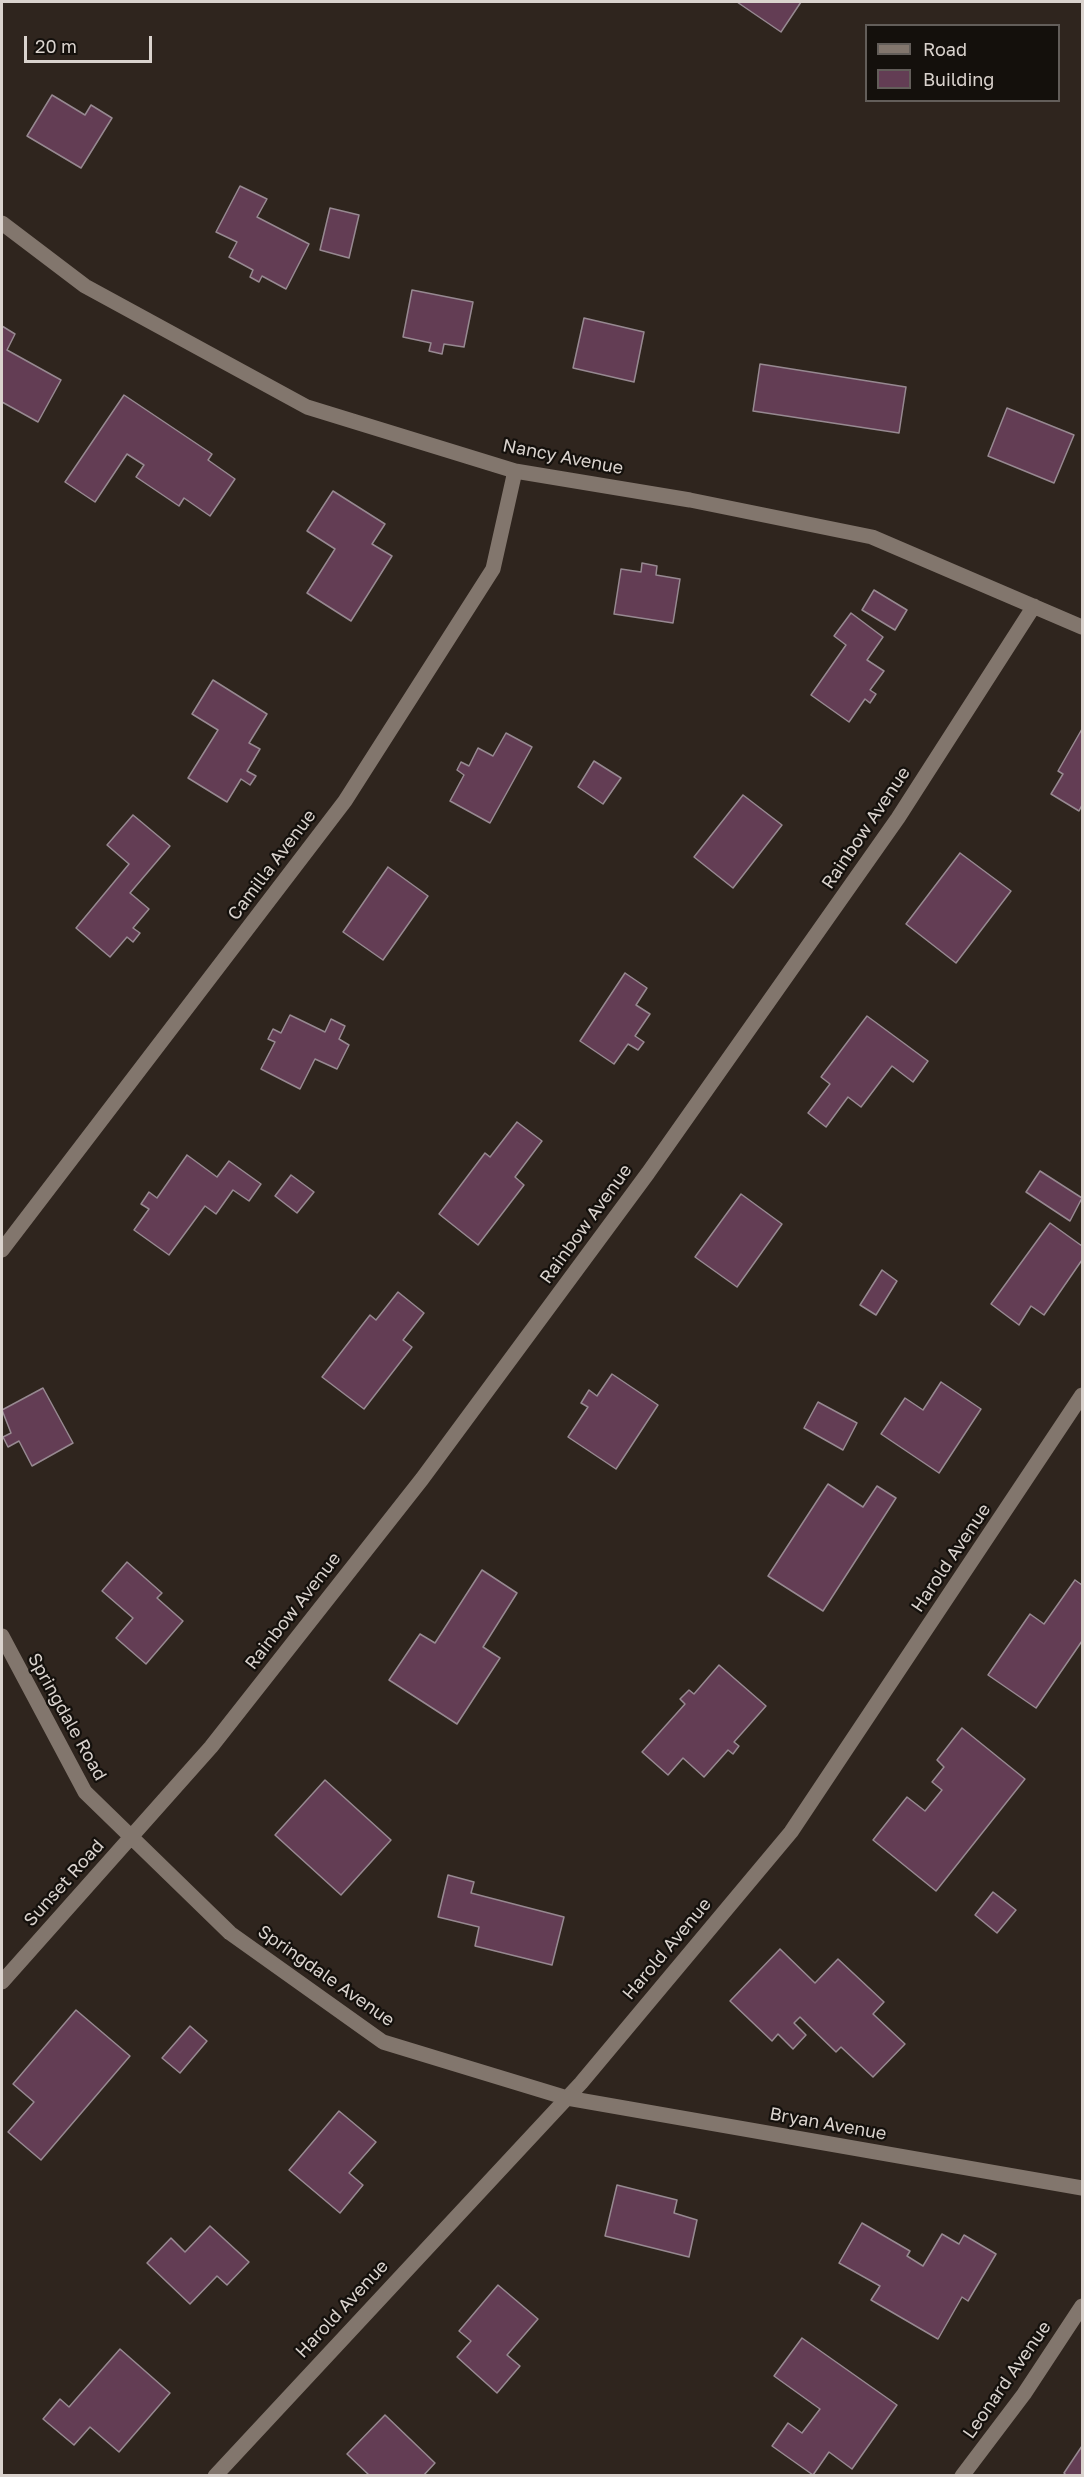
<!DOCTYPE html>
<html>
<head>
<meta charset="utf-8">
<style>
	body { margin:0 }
	#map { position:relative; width:1084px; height:2477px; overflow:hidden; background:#2f251e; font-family:"Golos Text",sans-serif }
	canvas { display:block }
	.frame { position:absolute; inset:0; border:3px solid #dad3ce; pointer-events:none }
	.legend { position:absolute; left:865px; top:24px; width:195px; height:78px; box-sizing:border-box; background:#14100c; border:2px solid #635e5a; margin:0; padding:8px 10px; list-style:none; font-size:18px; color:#dad3ce }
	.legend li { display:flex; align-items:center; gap:12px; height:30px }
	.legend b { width:30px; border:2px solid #635e5a }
	.scale { position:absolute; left:24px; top:36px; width:128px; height:27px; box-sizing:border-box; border:3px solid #dad3ce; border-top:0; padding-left:8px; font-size:18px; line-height:21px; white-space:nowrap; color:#dad3ce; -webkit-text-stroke:4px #14100c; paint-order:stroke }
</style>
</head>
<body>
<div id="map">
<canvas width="1084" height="2477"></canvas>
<div class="frame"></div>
<ul class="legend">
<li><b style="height:8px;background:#82766d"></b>Road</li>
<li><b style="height:16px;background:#633d54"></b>Building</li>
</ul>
<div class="scale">20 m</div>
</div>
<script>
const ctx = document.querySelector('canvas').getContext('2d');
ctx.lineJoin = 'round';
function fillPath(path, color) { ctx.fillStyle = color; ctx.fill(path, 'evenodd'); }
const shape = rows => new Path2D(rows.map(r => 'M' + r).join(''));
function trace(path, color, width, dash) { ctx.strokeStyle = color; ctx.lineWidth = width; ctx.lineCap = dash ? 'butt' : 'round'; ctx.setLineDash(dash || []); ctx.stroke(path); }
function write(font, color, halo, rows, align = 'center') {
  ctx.font = font + ' "Golos Text",sans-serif'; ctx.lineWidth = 4.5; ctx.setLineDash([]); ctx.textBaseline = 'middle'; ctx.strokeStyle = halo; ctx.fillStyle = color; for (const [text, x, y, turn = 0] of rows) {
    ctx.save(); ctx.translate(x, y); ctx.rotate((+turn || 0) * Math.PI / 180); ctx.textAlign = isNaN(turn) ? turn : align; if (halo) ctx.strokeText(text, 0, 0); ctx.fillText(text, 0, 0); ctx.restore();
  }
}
const building = shape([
	[737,2,801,2,781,32,737,2],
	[52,95,85,115,91,105,112,118,81,168,27,136,52,95],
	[240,186,267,199,257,217,309,244,286,289,262,276,259,282,250,277,253,270,229,257,237,242,216,232,240,186],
	[330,208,359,215,349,258,320,250,330,208],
	[412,290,473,302,464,347,444,344,442,354,429,351,431,343,403,337,412,290],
	[584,318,644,332,634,382,573,368,584,318],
	[2,326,15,334,7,350,61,380,38,422,2,402,2,326],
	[760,364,906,387,899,433,753,411,760,364],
	[124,395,212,454,208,460,235,479,210,516,184,498,179,506,136,477,144,465,127,454,95,502,65,482,124,395],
	[1007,408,1074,435,1054,483,988,456,1007,408],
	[333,491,385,524,372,544,392,556,351,621,307,593,335,549,307,531,333,491],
	[642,563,657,566,656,575,680,579,673,623,614,614,621,569,641,572,642,563],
	[874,590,907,610,895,630,862,610,874,590],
	[851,613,883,637,867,660,884,671,870,690,876,694,870,703,865,699,849,722,811,695,846,645,834,636,851,613],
	[213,680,267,714,249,743,260,749,247,771,256,776,250,785,241,779,227,802,188,778,218,730,192,714,213,680],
	[1082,729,1082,805,1079,811,1051,794,1063,774,1058,771,1082,729],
	[506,733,532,747,490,823,450,801,464,775,457,770,461,762,469,766,478,748,493,756,506,733],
	[594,761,621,778,603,804,578,787,594,761],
	[743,795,782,825,733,888,694,857,743,795],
	[133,815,170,846,130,893,149,909,133,928,140,933,133,942,127,937,110,957,76,928,129,864,107,845,133,815],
	[960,853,1011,891,956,963,906,924,960,853],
	[388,867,428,896,383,960,343,932,388,867],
	[625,973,647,988,636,1005,650,1014,635,1036,644,1042,638,1050,628,1044,614,1064,580,1041,625,973],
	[290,1015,325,1032,331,1019,345,1026,339,1039,349,1045,337,1069,315,1059,300,1089,261,1069,275,1042,268,1039,273,1029,281,1033,290,1015],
	[867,1016,928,1061,913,1082,892,1066,861,1107,848,1097,826,1127,808,1113,830,1084,821,1077,867,1016],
	[517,1122,542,1141,515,1177,524,1185,478,1245,439,1214,485,1153,490,1157,517,1122],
	[187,1155,217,1177,229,1161,261,1184,249,1201,233,1190,216,1214,205,1206,169,1255,134,1230,149,1209,141,1204,149,1192,157,1198,187,1155],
	[1040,1171,1082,1198,1070,1221,1026,1192,1040,1171],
	[291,1175,314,1192,297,1213,275,1196,291,1175],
	[741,1194,782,1224,737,1287,695,1257,741,1194],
	[1050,1223,1082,1246,1082,1260,1044,1315,1031,1306,1019,1325,991,1304,1050,1223],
	[882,1270,897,1281,876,1315,860,1305,882,1270],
	[398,1292,424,1313,403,1340,412,1347,364,1409,322,1377,370,1315,376,1320,398,1292],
	[612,1374,658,1405,616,1469,568,1437,588,1407,581,1403,589,1390,597,1396,612,1374],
	[941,1382,981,1409,939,1473,881,1434,905,1398,923,1410,941,1382],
	[43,1388,73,1443,32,1466,19,1441,8,1447,3,1437,11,1433,2,1410,43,1388],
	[818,1402,857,1423,843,1450,804,1428,818,1402],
	[828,1484,863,1507,877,1486,896,1498,823,1611,768,1576,828,1484],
	[127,1562,162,1593,157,1598,183,1621,146,1664,116,1638,133,1618,102,1591,127,1562],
	[482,1570,517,1593,483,1647,500,1658,457,1724,389,1680,420,1634,435,1643,482,1570],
	[1075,1580,1082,1585,1082,1641,1036,1708,988,1675,1030,1614,1044,1624,1075,1580],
	[719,1665,766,1706,734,1742,739,1746,733,1754,728,1750,704,1777,683,1758,668,1775,642,1752,685,1704,680,1699,689,1690,694,1694,719,1665],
	[962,1728,1025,1779,936,1891,873,1840,907,1797,925,1811,942,1790,932,1782,944,1767,937,1760,962,1728],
	[325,1780,391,1840,341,1895,275,1835,325,1780],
	[448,1875,474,1882,471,1893,564,1917,552,1965,475,1946,479,1927,438,1917,448,1875],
	[993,1892,1016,1910,997,1933,975,1915,993,1892],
	[780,1949,815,1983,838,1959,884,2002,873,2014,905,2044,873,2077,841,2047,836,2052,800,2017,794,2023,806,2035,793,2049,778,2034,772,2041,730,2001,780,1949],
	[76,2010,130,2056,41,2160,8,2132,34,2102,13,2084,76,2010],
	[190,2026,207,2041,180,2073,162,2058,190,2026],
	[339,2111,376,2142,349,2173,363,2185,340,2213,289,2170,339,2111],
	[617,2185,677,2200,674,2213,697,2220,689,2257,605,2236,617,2185],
	[862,2223,910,2251,907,2256,923,2266,942,2234,959,2244,964,2235,996,2254,968,2301,962,2297,938,2339,871,2300,880,2286,839,2263,862,2223],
	[210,2226,249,2262,227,2285,217,2276,190,2304,147,2263,171,2238,185,2252,210,2226],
	[498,2285,538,2319,507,2355,520,2366,497,2393,457,2357,471,2341,459,2331,498,2285],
	[802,2338,897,2405,852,2469,829,2452,813,2475,772,2446,788,2423,802,2433,820,2409,774,2376,802,2338],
	[120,2349,170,2393,119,2452,90,2427,74,2445,43,2419,60,2399,69,2407,120,2349],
	[385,2415,435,2463,423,2476,370,2476,347,2454,385,2415],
	[1082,2446,1082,2476,1067,2476,1064,2473,1082,2446]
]);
const minor = shape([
	[2,223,85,286,307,407,515,471,690,500,872,537,1082,627],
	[2,1250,345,801,493,569,515,471],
	[2,1636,85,1792,230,1933,383,2042,567,2098,1082,2188],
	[2,1982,211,1747,422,1479,648,1173,898,818,1034,606],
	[215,2476,581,2083,791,1832,1082,1395],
	[962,2476,1024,2394,1082,2306]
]);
const streetNames = [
	["Nancy Avenue",563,457,11],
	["Rainbow Avenue",866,828,-56],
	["Camilla Avenue",272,865,-53],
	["Rainbow Avenue",586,1224,-54],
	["Harold Avenue",951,1558,-56],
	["Rainbow Avenue",293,1611,-52],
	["Springdale Road",67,1717,61],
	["Sunset Road",64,1883,-48],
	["Harold Avenue",667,1949,-50],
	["Springdale Avenue",326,1976,35],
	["Bryan Avenue",828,2124,10],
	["Harold Avenue",342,2309,-47],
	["Leonard Avenue",1007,2380,-55]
];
fillPath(building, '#633d54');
trace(building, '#978991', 1.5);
trace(minor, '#82766d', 15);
write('18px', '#dad3ce', '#14100c', streetNames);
</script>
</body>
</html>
